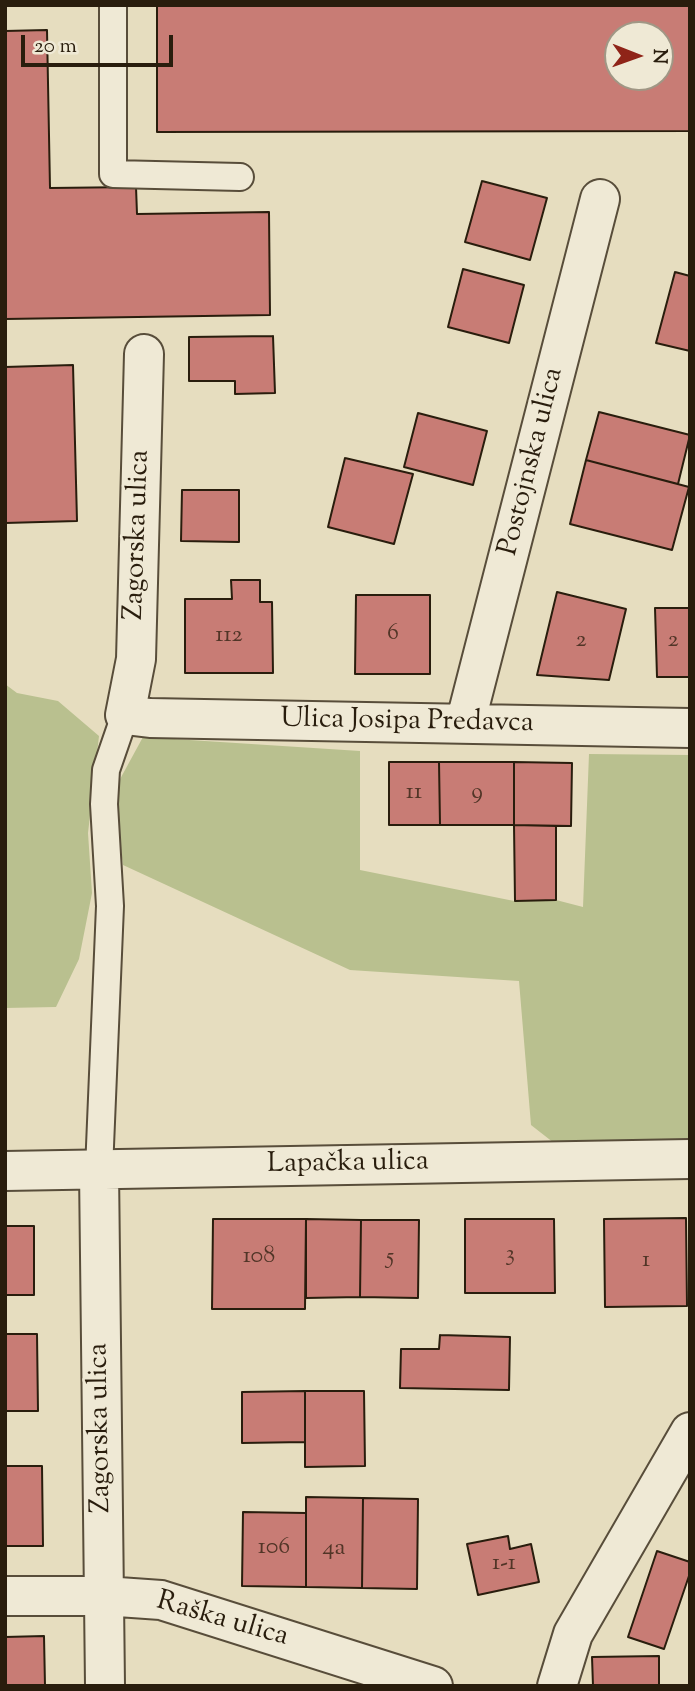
<!DOCTYPE html>
<html>
<head>
<meta charset="utf-8">
<style>
	body { margin:0 }
	#map { position:relative; width:695px; height:1691px; overflow:hidden; background:#e6ddbf; font-family:"Sorts Mill Goudy",serif }
	canvas { display:block }
	.frame { position:absolute; inset:0; border:7px solid #291d0d; pointer-events:none }
	.north { position:absolute; left:604px; top:21px; width:70px; height:70px; box-sizing:border-box; background:#efe9d5; border:2px solid #a09785; border-radius:50%; rotate:91deg; font-size:19px; font-weight:700; line-height:28px; text-align:center; color:#291d0d }
	.north::after { content:''; display:block; margin:auto; width:24px; height:32px; background:#8f2418; clip-path:polygon(50% 0,100% 100%,50% 72%,0 100%) }
	.scale { position:absolute; left:21px; top:35px; width:152px; height:32px; box-sizing:border-box; border:4px solid #291d0d; border-top:0; padding-left:9px; font-size:21px; line-height:24px; white-space:nowrap; color:#291d0d; -webkit-text-stroke:5px #efe9d5; paint-order:stroke }
</style>
</head>
<body>
<div id="map">
<canvas width="695" height="1691"></canvas>
<div class="frame"></div>
<div class="north">N</div>
<div class="scale">20 m</div>
</div>
<script>
const ctx = document.querySelector('canvas').getContext('2d');
ctx.lineJoin = 'round';
function fillPath(path, color) { ctx.fillStyle = color; ctx.fill(path, 'evenodd'); }
const shape = rows => new Path2D(rows.map(r => 'M' + r).join(''));
function trace(path, color, width, dash) { ctx.strokeStyle = color; ctx.lineWidth = width; ctx.lineCap = dash ? 'butt' : 'round'; ctx.setLineDash(dash || []); ctx.stroke(path); }
function write(font, color, halo, rows, align = 'center') {
  ctx.font = font + ' "Sorts Mill Goudy",serif'; ctx.lineWidth = 5; ctx.setLineDash([]); ctx.textBaseline = 'middle'; ctx.strokeStyle = halo; ctx.fillStyle = color; for (const [text, x, y, turn = 0] of rows) {
    ctx.save(); ctx.translate(x, y); ctx.rotate((+turn || 0) * Math.PI / 180); ctx.textAlign = isNaN(turn) ? turn : align; if (halo) ctx.strokeText(text, 0, 0); ctx.fillText(text, 0, 0); ctx.restore();
  }
}
const green = shape([
	[5,684,17,693,58,701,99,736,88,833,92,893,79,959,56,1007,5,1008],
	[143,737,360,751,360,870,514,901,556,900,583,907,589,754,690,755,690,1150,563,1150,531,1125,519,981,350,970,123,865,113,792]
]);
const building = shape([
	[157,5,690,5,690,131,157,132,157,5],
	[618,35,660,35,660,77,618,77,618,35],
	[47,30,50,188,136,187,137,214,269,212,270,315,5,319,5,31,47,30],
	[482,181,547,198,530,260,465,242,482,181],
	[463,269,524,285,509,343,448,327,463,269],
	[675,272,690,276,690,351,656,343,675,272],
	[273,336,275,393,235,394,235,381,189,381,189,337,273,336],
	[73,365,77,521,5,523,5,367,73,365],
	[599,412,690,435,678,484,586,460,599,412],
	[418,413,487,431,473,485,404,467,418,413],
	[345,458,413,474,394,544,328,527,345,458],
	[586,460,689,487,672,550,570,524,586,460],
	[182,490,239,490,239,542,181,541,182,490],
	[231,580,260,580,260,602,272,602,273,673,185,673,185,599,232,599,231,580],
	[557,592,626,609,609,680,537,675,557,592],
	[356,595,430,595,430,674,355,674,356,595],
	[655,608,690,608,690,677,657,677,655,608],
	[389,762,439,762,440,825,389,825,389,762],
	[439,762,514,762,514,825,440,825,439,762],
	[514,762,572,763,571,826,514,825,514,762],
	[514,825,556,826,556,900,515,901,514,825],
	[686,1218,687,1306,605,1307,604,1219,686,1218],
	[213,1219,306,1219,305,1309,212,1309,213,1219],
	[306,1219,361,1220,360,1297,306,1298,306,1219],
	[465,1219,554,1219,555,1293,465,1293,465,1219],
	[361,1220,419,1220,418,1298,360,1297,361,1220],
	[5,1226,34,1226,34,1295,5,1295,5,1226],
	[5,1334,37,1334,38,1411,5,1411,5,1334],
	[440,1335,510,1337,509,1390,400,1388,401,1349,439,1349,440,1335],
	[305,1391,305,1442,242,1443,242,1392,305,1391],
	[305,1391,364,1391,365,1466,305,1467,305,1391],
	[5,1466,42,1466,43,1546,5,1546,5,1466],
	[306,1497,363,1498,362,1588,306,1587,306,1497],
	[363,1498,418,1499,417,1589,362,1588,363,1498],
	[243,1512,306,1513,306,1587,242,1586,243,1512],
	[508,1536,510,1549,531,1544,539,1582,478,1595,467,1544,508,1536],
	[657,1551,690,1562,690,1573,664,1649,628,1637,657,1551],
	[44,1636,45,1686,5,1686,5,1637,44,1636],
	[659,1656,659,1686,593,1686,592,1657,659,1656]
]);
const service = shape([
	[113,5,113,174,240,177],
	[99,1170,110,906,104,804,106,770,125,715]
]);
const minor = shape([
	[144,354,136,659,125,715,150,718,690,728],
	[465,724,600,199],
	[99,1170,105,1686],
	[5,1171,690,1159],
	[5,1596,104,1596,161,1600,433,1686]
]);
const tertiary = shape([
	[557,1686,573,1634,690,1432]
]);
const numberNames = [
	["6",393,635],
	["112",229,637],
	["2",581,642],
	["2",673,642],
	["11",414,794],
	["9",477,794],
	["3",510,1256],
	["108",259,1258],
	["5",390,1259],
	["1",646,1262],
	["106",274,1549],
	["4a",334,1550],
	["1-1",504,1565]
];
const streetNames = [
	["Postojnska ulica",533,462,-76],
	["Zagorska ulica",139,535,-88],
	["Ulica Josipa Predavca",407,723,1],
	["Lapačka ulica",348,1165,-1],
	["Zagorska ulica",102,1428,-91],
	["Raška ulica",222,1621,16]
];
fillPath(green, '#b9c08f');
fillPath(building, '#c87c75');
trace(building, '#291d0d', 2);
trace(service, '#584d3a', 30);
trace(minor, '#584d3a', 42);
trace(tertiary, '#584d3a', 42);
trace(service, '#efe9d5', 26);
trace(minor, '#efe9d5', 38);
trace(tertiary, '#efe9d5', 38);
write('24px', '#513527', null, numberNames);
write('28px', '#291d0d', '#efe9d5', streetNames);
</script>
</body>
</html>
